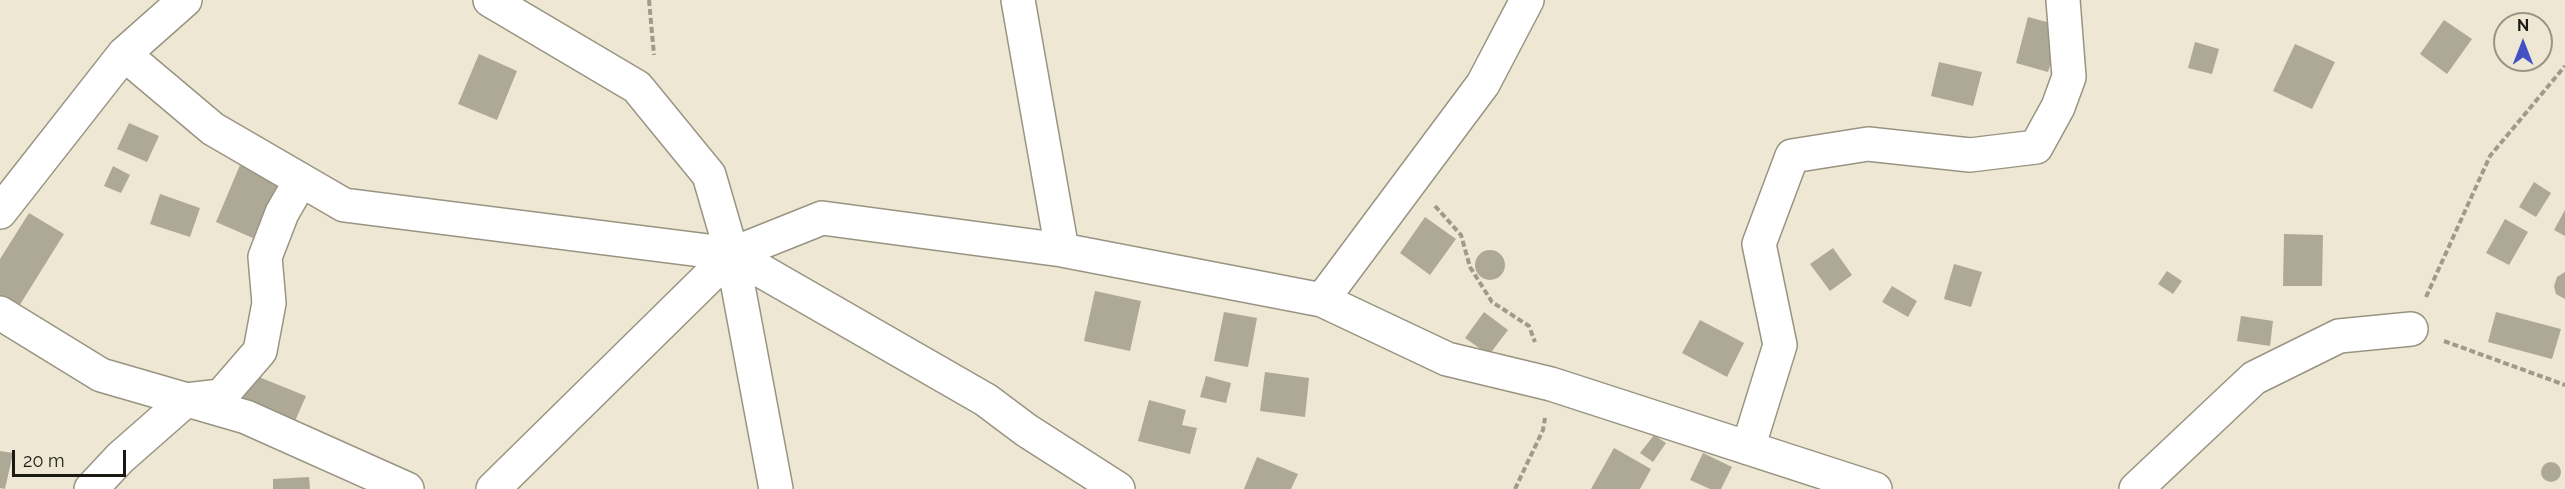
<!DOCTYPE html>
<html>
<head>
<meta charset="utf-8">
<style>
	body { margin:0 }
	#map { position:relative; width:2565px; height:489px; overflow:hidden; background:#ede7d4; font-family:Raleway,sans-serif }
	canvas { display:block }
	.north { position:absolute; left:2493px; top:12px; width:60px; height:60px; box-sizing:border-box; background:#ede7d4; border:2px solid #999586; border-radius:50%; rotate:0deg; font-size:16px; font-weight:700; line-height:24px; text-align:center; color:#1b1912 }
	.north::after { content:''; display:block; margin:auto; width:21px; height:27px; background:#4451c5; clip-path:polygon(50% 0,100% 100%,50% 72%,0 100%) }
	.scale { position:absolute; left:12px; top:450px; width:114px; height:27px; box-sizing:border-box; border:3px solid #1b1912; border-top:0; padding-left:8px; font-size:18px; line-height:21px; white-space:nowrap; color:#1b1912; -webkit-text-stroke:4px #ede7d4; paint-order:stroke }
</style>
</head>
<body>
<div id="map">
<canvas width="2565" height="489"></canvas>
<div class="north">N</div>
<div class="scale">20 m</div>
</div>
<script>
const ctx = document.querySelector('canvas').getContext('2d');
ctx.lineJoin = 'round';
function fillPath(path, color) { ctx.fillStyle = color; ctx.fill(path, 'evenodd'); }
const shape = rows => new Path2D(rows.map(r => 'M' + r).join(''));
function trace(path, color, width, dash) { ctx.strokeStyle = color; ctx.lineWidth = width; ctx.lineCap = dash ? 'butt' : 'round'; ctx.setLineDash(dash || []); ctx.stroke(path); }
const building = shape([
	[2028,17,2062,26,2048,72,2016,63],
	[2444,20,2472,39,2447,74,2420,54],
	[2195,42,2219,49,2212,74,2188,68],
	[2295,44,2335,62,2312,109,2273,91],
	[479,54,517,71,497,120,458,104],
	[1939,62,1982,72,1973,106,1931,96],
	[129,123,159,136,147,162,117,149],
	[240,165,287,185,262,242,216,222],
	[113,166,130,175,121,193,104,186],
	[2534,182,2551,193,2536,217,2519,207],
	[160,194,200,208,190,237,150,224],
	[2565,210,2565,236,2554,230],
	[29,213,64,234,16,311,0,301,0,259],
	[1425,217,1456,239,1430,275,1400,253],
	[2505,219,2528,232,2509,265,2486,253],
	[2284,234,2323,235,2322,286,2283,286],
	[1833,248,1852,275,1830,291,1810,264],
	'1475 265a15 15 0 1 1 30 0a15 15 0 1 1-30 0Z',
	[1954,264,1982,272,1971,307,1944,299],
	[2167,271,2182,281,2173,294,2158,284],
	[2565,272,2565,299,2556,294,2554,286,2557,277],
	[1892,286,1917,301,1908,317,1882,302],
	[1095,291,1141,301,1130,351,1084,341],
	[1224,312,1257,318,1248,367,1214,361],
	[1484,312,1508,330,1489,355,1465,338],
	[2496,312,2561,329,2552,359,2488,342],
	[2241,316,2273,321,2270,346,2237,341],
	[1700,320,1744,343,1727,377,1682,353],
	[1265,372,1309,378,1305,417,1260,411],
	[249,373,306,396,292,428,235,405],
	[1206,376,1231,383,1226,403,1200,397],
	[1149,400,1186,410,1182,425,1197,428,1190,454,1138,441],
	[1654,435,1666,443,1653,462,1640,453],
	[1614,448,1651,469,1640,489,1591,489],
	[0,451,13,453,5,489,0,488],
	[1703,453,1732,467,1721,489,1710,489,1690,480],
	[1257,457,1298,474,1291,489,1244,489],
	'2541 472a10 10 0 1 1 20 0a10 10 0 1 1-20 0Z',
	[309,477,310,489,273,489,273,479]
]);
const path = shape([
	[649,0,654,55],
	[1435,206,1461,235,1470,267,1492,302,1529,326,1535,342],
	[2426,297,2490,156,2565,66],
	[2444,341,2565,385],
	[1515,489,1543,430,1545,418]
]);
const street = shape([
	[490,0,637,87,709,175,732,254,776,489],
	[1018,0,1062,250],
	[124,54,213,129,344,205,732,254,986,400,1026,430,1118,489],
	[0,212,124,54,185,0],
	[1322,300,1483,84,1527,0],
	[0,313,101,375,246,417,407,489],
	[1748,448,1780,345,1759,244,1792,156,1868,144,1970,155,2036,147,2058,107,2069,77,2063,0],
	[91,489,120,458,186,400,221,396,260,351,269,303,265,257,282,213,301,180],
	[493,489,732,254,822,218,1062,250,1322,300,1447,359,1551,384,1875,489],
	[2136,489,2254,378,2339,336,2411,329]
]);
fillPath(building, '#aea996');
trace(street, '#999482', 36);
trace(path, '#9f9a8c', 4, [6, 3]);
trace(street, '#fff', 33);
</script>
</body>
</html>
